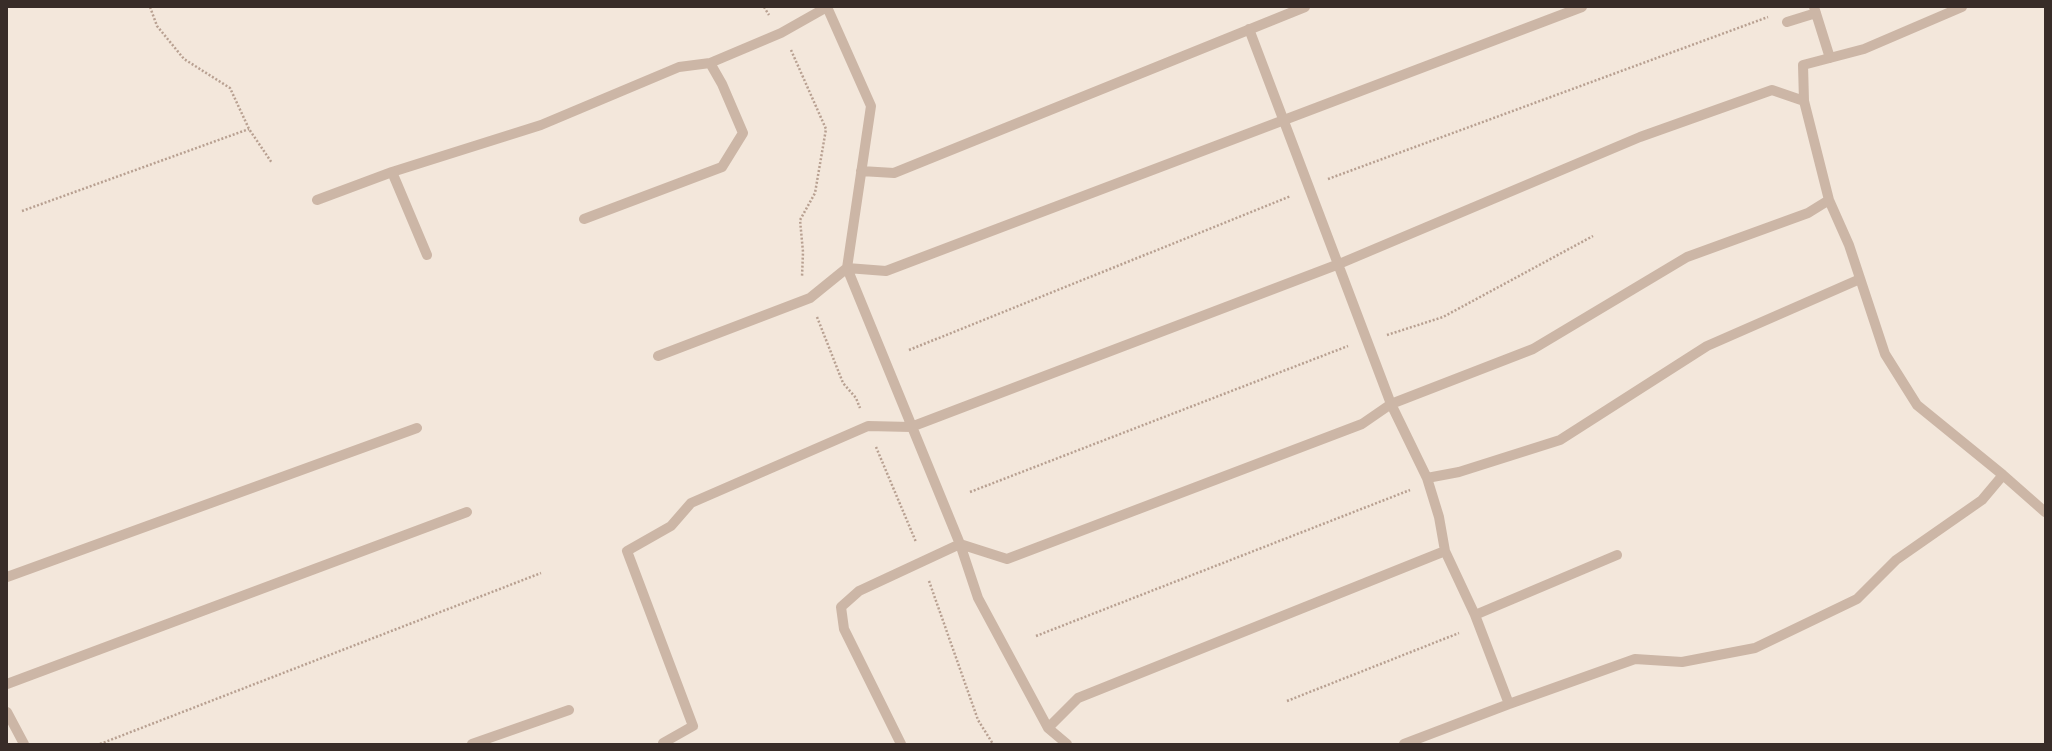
<!DOCTYPE html>
<html>
<head>
<meta charset="utf-8">
<style>
	body { margin:0 }
	#map { position:relative; width:2052px; height:751px; overflow:hidden; background:#f3e7db; font-family:Signika,sans-serif }
	canvas { display:block }
	.frame { position:absolute; inset:0; border:8px solid #382c28; pointer-events:none }
</style>
</head>
<body>
<div id="map">
<canvas width="2052" height="751"></canvas>
<div class="frame"></div>
</div>
<script>
const ctx = document.querySelector('canvas').getContext('2d');
ctx.lineJoin = 'round';
const shape = rows => new Path2D(rows.map(r => 'M' + r).join(''));
function trace(path, color, width, dash) { ctx.strokeStyle = color; ctx.lineWidth = width; ctx.lineCap = dash ? 'butt' : 'round'; ctx.setLineDash(dash || []); ctx.stroke(path); }
const path = shape([
	[150,7,157,26,184,59,230,88,249,129,272,163],
	[764,7,769,15],
	[791,50,826,129,815,193,800,220,803,252,802,277],
	[1328,179,1768,17],
	[22,211,249,129],
	[817,317,843,383,856,398,860,408],
	[1387,335,1443,317,1593,236],
	[909,350,1291,196],
	[876,447,916,542],
	[970,492,1348,346],
	[929,581,978,720,993,744],
	[1036,636,1410,490],
	[1287,701,1459,633],
	[100,744,541,573]
]);
const minor = shape([
	[827,7,871,106,847,268,960,544,978,598,1048,728,1067,744],
	[1814,7,1830,58],
	[1962,7,1864,49,1803,65,1804,101,1829,200,1849,245,1885,354,1917,405,2003,475,2045,512],
	[1787,22,1816,13],
	[1249,29,1391,404,1427,478,1439,517,1445,551],
	[861,171,894,173,1305,7],
	[392,172,427,255],
	[317,200,392,172,541,125,679,67,710,63,781,33,827,7],
	[584,219,722,167,743,133,722,84,710,63],
	[658,356,810,298,847,268,886,271,1582,7],
	[1427,478,1459,472,1560,440,1707,346,1860,279],
	[7,577,417,428],
	[1475,615,1617,555],
	[7,684,467,512],
	[7,712,24,744],
	[1048,728,1078,698,1445,551,1475,615,1509,704],
	[663,743,693,726,627,551,671,526,691,503,868,426,911,427,1339,264,1640,137,1772,90,1804,101],
	[472,744,569,710],
	[901,744,844,629,841,607,859,591,960,544,1007,559,1362,424,1391,404,1533,349,1687,257,1808,213,1829,200],
	[1404,744,1509,704,1635,659,1682,662,1755,648,1857,599,1896,560,1982,500,2003,475]
]);
trace(path, '#b8a091', 2.5, [2, 2]);
trace(minor, '#ccb6a6', 10);
</script>
</body>
</html>
